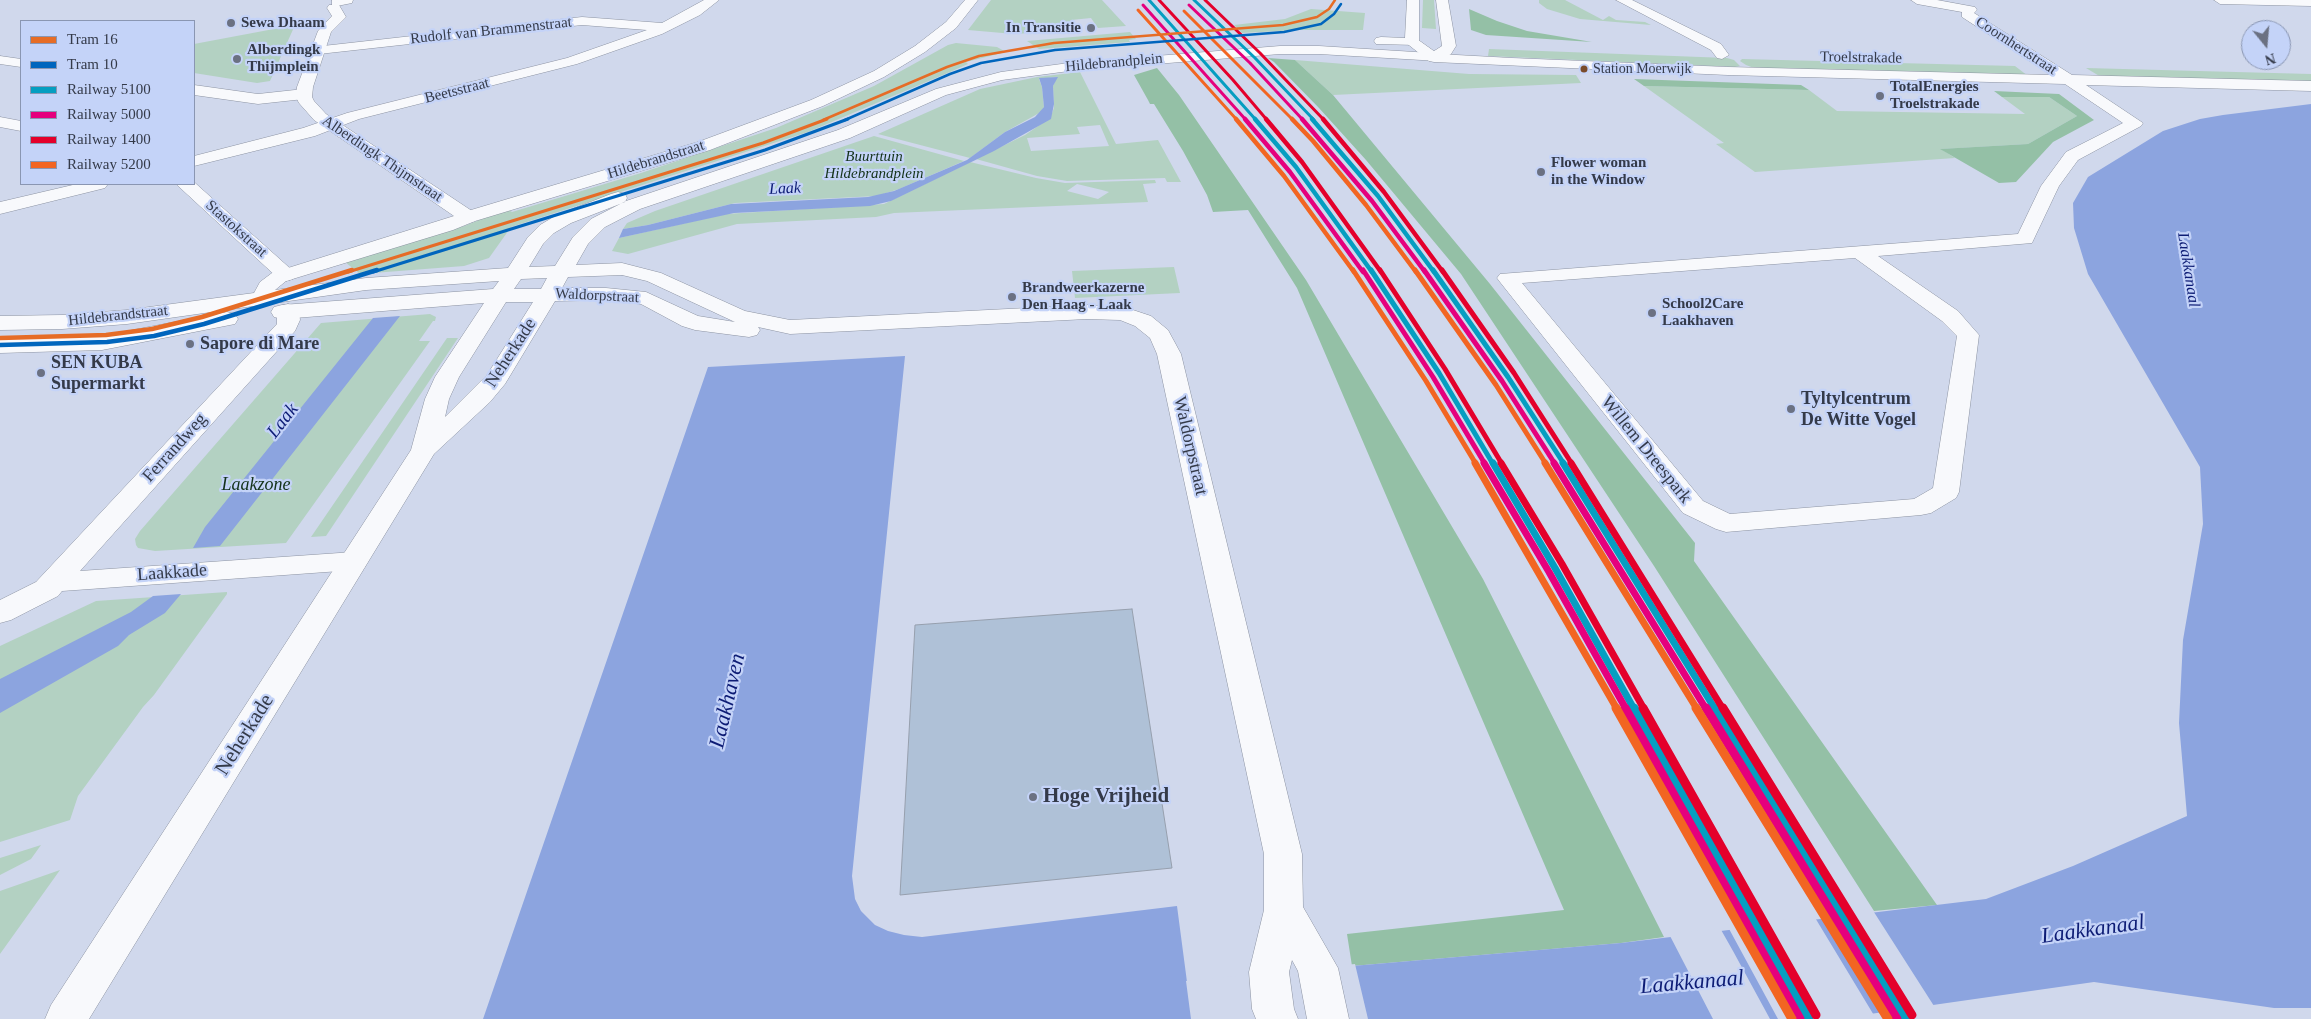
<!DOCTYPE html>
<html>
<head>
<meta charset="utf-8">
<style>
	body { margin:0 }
	#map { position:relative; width:2311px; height:1019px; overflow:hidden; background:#d0d8ec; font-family:"Times New Roman",serif }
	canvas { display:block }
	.legend { position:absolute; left:20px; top:20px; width:175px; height:165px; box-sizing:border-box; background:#c4d3f8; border:1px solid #8a96b2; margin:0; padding:6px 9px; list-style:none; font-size:15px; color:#343a49 }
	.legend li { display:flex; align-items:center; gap:10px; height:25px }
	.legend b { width:25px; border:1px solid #8a96b2 }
	.north { position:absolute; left:2241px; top:20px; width:50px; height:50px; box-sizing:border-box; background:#c4d3f8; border:1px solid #8a96b2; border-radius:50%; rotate:163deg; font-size:14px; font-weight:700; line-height:20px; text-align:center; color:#343a49 }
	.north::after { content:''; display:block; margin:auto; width:18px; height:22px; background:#6b7182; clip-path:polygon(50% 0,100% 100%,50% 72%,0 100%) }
</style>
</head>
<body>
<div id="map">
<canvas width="2311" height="1019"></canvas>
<ul class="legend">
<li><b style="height:6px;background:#e66c26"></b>Tram 16</li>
<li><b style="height:6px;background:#0065bd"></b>Tram 10</li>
<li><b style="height:6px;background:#059ec1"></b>Railway 5100</li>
<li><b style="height:6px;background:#e5007d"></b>Railway 5000</li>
<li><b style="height:6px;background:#e4002b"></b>Railway 1400</li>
<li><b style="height:6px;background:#f26522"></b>Railway 5200</li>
</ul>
<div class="north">N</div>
</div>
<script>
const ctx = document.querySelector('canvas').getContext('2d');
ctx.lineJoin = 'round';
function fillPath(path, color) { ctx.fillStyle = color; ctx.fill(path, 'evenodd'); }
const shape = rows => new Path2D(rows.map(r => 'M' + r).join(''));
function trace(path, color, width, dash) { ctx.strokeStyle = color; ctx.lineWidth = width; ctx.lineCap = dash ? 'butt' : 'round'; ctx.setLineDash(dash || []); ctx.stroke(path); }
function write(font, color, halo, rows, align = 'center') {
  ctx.font = font + ' "Times New Roman",serif'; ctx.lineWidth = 4.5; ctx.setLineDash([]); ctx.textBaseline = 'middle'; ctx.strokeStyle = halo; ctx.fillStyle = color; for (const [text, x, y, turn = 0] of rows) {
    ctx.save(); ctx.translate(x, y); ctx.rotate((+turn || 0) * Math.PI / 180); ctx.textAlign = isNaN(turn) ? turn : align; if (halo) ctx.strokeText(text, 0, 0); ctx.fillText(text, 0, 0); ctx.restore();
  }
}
const green = shape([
	[991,0,1102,0,1126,26,1098,28,1091,18,1071,20,1078,30,1014,34,968,30],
	[1423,0,1434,0,1436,29,1422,28],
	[1539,0,1565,0,1603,20,1609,16,1616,20,1645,22,1651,25,1580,19,1547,9,1539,3],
	[1311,9,1365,13,1363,30,1299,30,1242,33,1234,25,1285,19],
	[295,25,270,81,257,83,194,73,194,44],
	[1130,32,1136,39,1129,40,1130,42,1039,49,1027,41],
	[956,43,997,47,1006,52,966,62,968,64,950,72,808,132,511,227,489,258,464,266,360,274,345,262,464,226,507,209,512,212,641,173,776,128,874,86,948,45],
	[1489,49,1727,58,1734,60,1740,66,1735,67,1488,56],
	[1742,59,2015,66,2028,76,1754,68,1746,65,1740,61],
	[1295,60,1469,74,1576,75,1581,83,1333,95],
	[2086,68,2311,74,2311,83,2101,77],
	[1080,72,1116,144,1158,140,1181,182,1167,182,1165,178,1067,181,1037,176,976,159,1025,135,1050,118,1054,108,1053,86,1057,77,1039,79,1042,87,1044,107,1041,112,1005,132,970,158,878,134,980,89,1037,77],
	[1100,125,1109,146,1031,151,1027,138,1080,134,1077,127],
	[1644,86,1809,90,1837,111,2025,114,2002,97,2049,97,2077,116,2028,144,1941,149,1955,158,1755,172,1716,144,1724,143],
	[874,136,964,161,899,189,877,196,735,203,648,225,623,229,627,223,655,211],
	[970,162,1036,178,1065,183,1155,180,1156,183,1143,184,1148,202,894,213,876,217,737,224,628,254,612,251,619,238,726,214,884,204],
	[1077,184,1102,190,1109,192,1098,199,1067,191],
	[1174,267,1180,293,1075,298,1072,271],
	[430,314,436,317,435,321,433,321,419,341,430,341,286,543,155,551,138,548,136,545,135,539,140,531,321,323],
	[447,338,458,338,326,536,311,537],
	[227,592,227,594,154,695,143,707,78,796,70,820,0,842,0,646,96,601],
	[41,845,31,859,0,875,0,858],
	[60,870,0,954,0,891]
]);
const forest = shape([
	[1469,9,1497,21,1527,31,1592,42,1486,35,1471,30],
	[1268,58,1295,60,1333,95,1490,284,1695,543,1694,561,1937,905,1874,911,1654,566,1461,274,1366,160,1319,108,1274,62],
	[1157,68,1179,95,1306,280,1483,579,1664,937,1621,943,1352,966,1347,934,1564,910,1297,288,1248,210,1213,212,1207,195,1183,151,1154,104,1150,104,1148,100,1134,75],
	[1634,79,1801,85,1809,90,1644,86],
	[1994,91,2059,94,2094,120,2053,142,2016,182,1999,183,1940,149,2028,144,2077,116,2049,97,2002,97]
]);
const water = shape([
	[1058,77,1053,86,1054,104,1051,119,994,151,891,201,870,206,734,213,619,238,623,229,648,225,731,204,868,197,894,191,967,160,1005,132,1035,117,1044,107,1042,87,1039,78],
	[2311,104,2311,1008,2274,1008,2094,982,1835,1019,483,1019,708,367,905,356,852,876,855,899,861,911,875,925,888,931,904,935,922,937,1177,906,1187,982,1352,966,1621,943,1986,899,2073,866,2187,816,2179,723,2183,640,2203,524,2200,467,2088,274,2074,228,2073,203,2088,177,2163,131,2200,119,2223,115],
	[400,316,220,546,193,548,205,527,373,318],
	[181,594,165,613,129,635,118,646,0,713,0,679,131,612,153,596]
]);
const pier = shape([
	[1872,909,1934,1006,1936,1008,1882,1016,1822,915],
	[1814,916,1875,1017,1858,1019,1778,1019,1728,927],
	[1720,928,1733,951,1770,1019,1713,1019,1669,934],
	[1355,964,1368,1019,1191,1019,1186,981]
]);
const building = shape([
	[1132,609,1172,868,900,895,915,625,1132,609]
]);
const street = shape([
	[332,0,353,0,352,3,337,6,332,5,332,0],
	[704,0,719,0,700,15,662,34,577,64,359,119,315,136,194,166,194,156,303,128,347,113,567,58,647,30,582,25,319,54,312,50,314,47,582,17,662,23,704,0],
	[965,0,978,0,956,28,925,52,884,77,823,106,710,150,475,221,468,223,461,221,458,217,461,213,698,142,811,100,874,71,915,46,946,22,965,0],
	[1616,0,1632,0,1721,44,1729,55,1722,59,1717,58,1711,50,1616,0],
	[1911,0,1937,0,1975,7,1977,10,1974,13,2072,75,2311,81,2311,91,2086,85,2143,123,2141,126,2078,160,2059,186,2032,243,1878,256,1958,311,1979,335,1959,492,1956,498,1931,513,1921,515,1726,532,1716,529,1683,513,1500,282,1497,278,1500,274,2018,234,2041,186,2066,152,2123,123,2065,84,1728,75,1434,62,1429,61,1405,42,1407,39,1417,39,1438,54,1512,58,1728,67,2051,75,1962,17,1962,12,1917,4,1911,0],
	[1855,258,1942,321,1957,336,1933,488,1914,499,1730,514,1703,501,1522,283,1855,258],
	[2214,0,2311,0,2311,6,2220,4,2214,0],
	[0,56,21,59,21,67,0,64,0,56],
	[194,85,258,94,304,89,309,91,312,94,309,97,304,99,258,104,194,95,194,85],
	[0,117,21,121,21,131,0,127,0,117],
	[194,182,293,271,296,275,293,279,286,281,279,279,176,184,194,182],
	[77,184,108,184,105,188,0,214,0,202,77,184],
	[288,304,296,306,299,311,300,320,295,331,80,571,354,552,364,554,368,561,364,568,354,570,62,591,58,596,11,620,0,623,0,600,36,582,277,324,277,311,280,306,288,304]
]);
const secondary = shape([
	[1407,0,1419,0,1419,42,1417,45,1376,44,1374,41,1376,38,1381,37,1405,38,1407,0],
	[1436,0,1448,0,1456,46,1451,54,1439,61,1319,54,1280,54,1069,71,1002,80,946,95,850,138,640,209,605,227,588,244,576,265,622,263,661,273,745,311,790,320,1087,305,1130,309,1151,316,1168,330,1181,354,1302,854,1303,907,1338,968,1349,1019,1307,1019,1298,971,1292,960,1289,972,1294,1009,1298,1019,1256,1019,1252,1009,1249,972,1264,910,1264,854,1157,354,1150,338,1135,326,1120,320,1087,319,790,334,758,327,760,330,757,335,749,337,695,330,682,326,641,304,606,300,555,301,505,384,490,402,434,454,89,1019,45,1019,51,1005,411,450,425,399,435,377,484,303,282,319,274,317,271,312,274,307,282,305,493,289,499,281,366,290,127,324,62,329,0,330,0,316,62,315,127,310,254,293,260,282,272,273,454,216,314,120,299,103,296,97,297,87,318,31,332,16,327,8,329,5,339,5,346,17,331,32,313,87,312,97,314,101,326,114,475,213,478,217,475,221,453,230,286,281,275,290,366,278,508,268,528,237,540,225,557,215,611,194,618,192,625,194,627,198,625,202,571,223,554,233,543,244,529,267,555,266,573,237,591,219,626,201,838,130,936,89,1001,72,1069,63,1280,46,1319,46,1431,53,1442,46,1436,0],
	[622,275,647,281,735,322,698,316,646,292,606,288,562,288,568,277,622,275],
	[547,278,541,289,514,289,521,279,547,278],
	[506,302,533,302,487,375,445,417,449,399,459,377,506,302],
	[227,312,235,314,238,319,235,324,102,350,0,353,0,339,102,336,227,312]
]);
const rail1Far4 = shape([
	[1149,0,1256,120],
	[1194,0,1255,58,1314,120]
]);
const rail1Far3 = shape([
	[1255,119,1296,167,1372,272],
	[1312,119,1378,196,1434,272]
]);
const rail1Far2 = shape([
	[1371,270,1439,373,1493,464],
	[1433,270,1508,377,1564,464]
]);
const rail1Far1 = shape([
	[1493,463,1555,568,1634,709],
	[1563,463,1715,709]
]);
const rail1 = shape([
	[1634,708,1809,1019],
	[1714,708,1906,1019]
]);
const rail2Far4 = shape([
	[1143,5,1246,120],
	[1189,5,1250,63,1303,120]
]);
const rail2Far3 = shape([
	[1245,119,1290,172,1363,272],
	[1302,119,1372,201,1425,272]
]);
const rail2Far2 = shape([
	[1363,270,1433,377,1485,464],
	[1424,270,1502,381,1555,464]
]);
const rail2Far1 = shape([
	[1484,463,1549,572,1626,709],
	[1554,463,1706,709]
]);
const rail2 = shape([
	[1625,708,1800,1019],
	[1706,708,1897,1019]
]);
const rail3Far4 = shape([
	[1159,0,1233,80,1267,120],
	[1205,0,1260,53,1324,120]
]);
const rail3Far3 = shape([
	[1266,119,1302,162,1381,272],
	[1323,119,1384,192,1443,272]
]);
const rail3Far2 = shape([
	[1380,270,1445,369,1502,464],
	[1442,270,1514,373,1572,464]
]);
const rail3Far1 = shape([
	[1501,463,1562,564,1644,709],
	[1571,463,1723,709]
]);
const rail3 = shape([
	[1643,708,1816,1015],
	[1723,708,1912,1015]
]);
const rail4Far4 = shape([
	[1138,10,1237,120],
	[1184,11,1293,120]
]);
const rail4Far3 = shape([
	[1236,119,1284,176,1354,272],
	[1292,119,1313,141,1366,205,1416,272]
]);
const rail4Far2 = shape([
	[1353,270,1426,381,1476,464],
	[1415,270,1496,385,1546,464]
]);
const rail4Far1 = shape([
	[1475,463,1617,709],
	[1545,463,1697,709]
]);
const rail4 = shape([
	[1616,708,1792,1019],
	[1696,708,1888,1019]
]);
const tram1Far2 = shape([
	[823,120,947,67,979,56,1054,43,1283,25,1317,17,1329,9,1335,0]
]);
const tram1Far1 = shape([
	[348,272,763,143,827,119]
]);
const tram1 = shape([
	[0,338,106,335,152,329,202,317,352,270]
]);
const tram2Far2 = shape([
	[845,120,950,74,981,63,1055,50,1284,32,1321,24,1334,14,1341,4]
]);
const tram2Far1 = shape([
	[373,272,765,150,848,119]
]);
const tram2 = shape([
	[0,345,107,342,154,336,204,324,377,270]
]);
const markers = [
	[231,23,5,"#6b7182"],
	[1091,28,5,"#6b7182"],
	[237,59,5,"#6b7182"],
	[1584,69,4.5,"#7a4b2a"],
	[1880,96,5,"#6b7182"],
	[1541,172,5,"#6b7182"],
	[1012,297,5,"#6b7182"],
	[1652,313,5,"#6b7182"],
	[190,344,5,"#6b7182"],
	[41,373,5,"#6b7182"],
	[1791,409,5,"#6b7182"],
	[1033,797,5,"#6b7182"]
];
const farBusnames = [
	["Station Moerwijk",1593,69]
];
const farPoinames = [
	["Sewa Dhaam",241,23],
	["In Transitie",1081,28,"right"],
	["Alberdingk",247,50],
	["Thijmplein",247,67],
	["TotalEnergies",1890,87],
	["Troelstrakade",1890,104],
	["Flower woman",1551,163],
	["in the Window",1551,180],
	["Brandweerkazerne",1022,288],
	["Den Haag - Laak",1022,305],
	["School2Care",1662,304],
	["Laakhaven",1662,321]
];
const farStreetnames = [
	["Rudolf van Brammenstraat",491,31,-6],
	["Coornhertstraat",2016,46,33],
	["Troelstrakade",1861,58,1],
	["Hildebrandplein",1114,63,-5],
	["Beetsstraat",457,91,-14],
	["Alberdingk Thijmstraat",382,159,34],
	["Hildebrandstraat",656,160,-17],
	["Stastokstraat",236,229,42],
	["Waldorpstraat",597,296,3],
	["Hildebrandstraat",118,316,-6]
];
const farParknames = [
	["Buurttuin",874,157],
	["Hildebrandplein",874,174]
];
const farWaternames = [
	["Laak",785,189,-3],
	["Laakkanaal",2188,270,81]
];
const poiNames = [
	["Sapore di Mare",200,344],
	["SEN KUBA",51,363],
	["Supermarkt",51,384],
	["Tyltylcentrum",1801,399],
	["De Witte Vogel",1801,420]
];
const streetNames = [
	["Neherkade",511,353,-57],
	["Waldorpstraat",1190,446,77],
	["Ferrandweg",175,448,-48],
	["Willem Dreespark",1646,450,51],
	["Laakkade",172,573,-4]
];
const parkNames = [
	["Laakzone",256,485]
];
const waterNames = [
	["Laak",283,421,-52]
];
const nearStreetnames = [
	["Neherkade",245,735,-58]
];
const nearPoinames = [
	["Hoge Vrijheid",1043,797]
];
const nearWaternames = [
	["Laakhaven",728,701,-77],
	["Laakkanaal",2093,930,-8],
	["Laakkanaal",1692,983,-5]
];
fillPath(green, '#b3d1c2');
fillPath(forest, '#94c0a6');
fillPath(water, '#8ca4df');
fillPath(pier, '#d0d8ec');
fillPath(building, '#afc1d7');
trace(building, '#969fad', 1);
trace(street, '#8c93a2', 1);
trace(secondary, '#8c93a2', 1);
fillPath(street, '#f8f9fc');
fillPath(secondary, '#f8f9fc');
trace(rail1Far4, '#059ec1', 3);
trace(rail1Far3, '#059ec1', 4.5);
trace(rail1Far2, '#059ec1', 5);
trace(rail1Far1, '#059ec1', 7);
trace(rail1, '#059ec1', 9);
trace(rail2Far4, '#e5007d', 3);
trace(rail2Far3, '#e5007d', 4.5);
trace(rail2Far2, '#e5007d', 5);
trace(rail2Far1, '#e5007d', 7);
trace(rail2, '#e5007d', 9);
trace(rail3Far4, '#e4002b', 3);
trace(rail3Far3, '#e4002b', 4.5);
trace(rail3Far2, '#e4002b', 5);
trace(rail3Far1, '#e4002b', 7);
trace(rail3, '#e4002b', 9);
trace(rail4Far4, '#f26522', 3);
trace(rail4Far3, '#f26522', 4.5);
trace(rail4Far2, '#f26522', 5);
trace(rail4Far1, '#f26522', 7);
trace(rail4, '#f26522', 9);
trace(tram1Far2, '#e66c26', 2.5);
trace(tram1Far1, '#e66c26', 3);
trace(tram1, '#e66c26', 4.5);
trace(tram2Far2, '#0065bd', 2.5);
trace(tram2Far1, '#0065bd', 3);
trace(tram2, '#0065bd', 4.5);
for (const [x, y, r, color] of markers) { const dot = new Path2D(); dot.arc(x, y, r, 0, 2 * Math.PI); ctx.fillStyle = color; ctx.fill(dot); trace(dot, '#c4d3f8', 2); }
write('14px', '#343a49', '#c4d3f8', farBusnames, 'left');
write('bold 15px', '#343a49', '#c4d3f8', farPoinames, 'left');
write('15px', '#343a49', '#c4d3f8', farStreetnames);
write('italic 15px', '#133218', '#c4d3f8', farParknames);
write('italic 16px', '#0d1c75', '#c4d3f8', farWaternames);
write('bold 18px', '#343a49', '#c4d3f8', poiNames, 'left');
write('18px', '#343a49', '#c4d3f8', streetNames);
write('italic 18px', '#133218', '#c4d3f8', parkNames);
write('italic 19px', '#0d1c75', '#c4d3f8', waterNames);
write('21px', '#343a49', '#c4d3f8', nearStreetnames);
write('bold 21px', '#343a49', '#c4d3f8', nearPoinames, 'left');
write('italic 22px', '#0d1c75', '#c4d3f8', nearWaternames);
</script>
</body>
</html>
